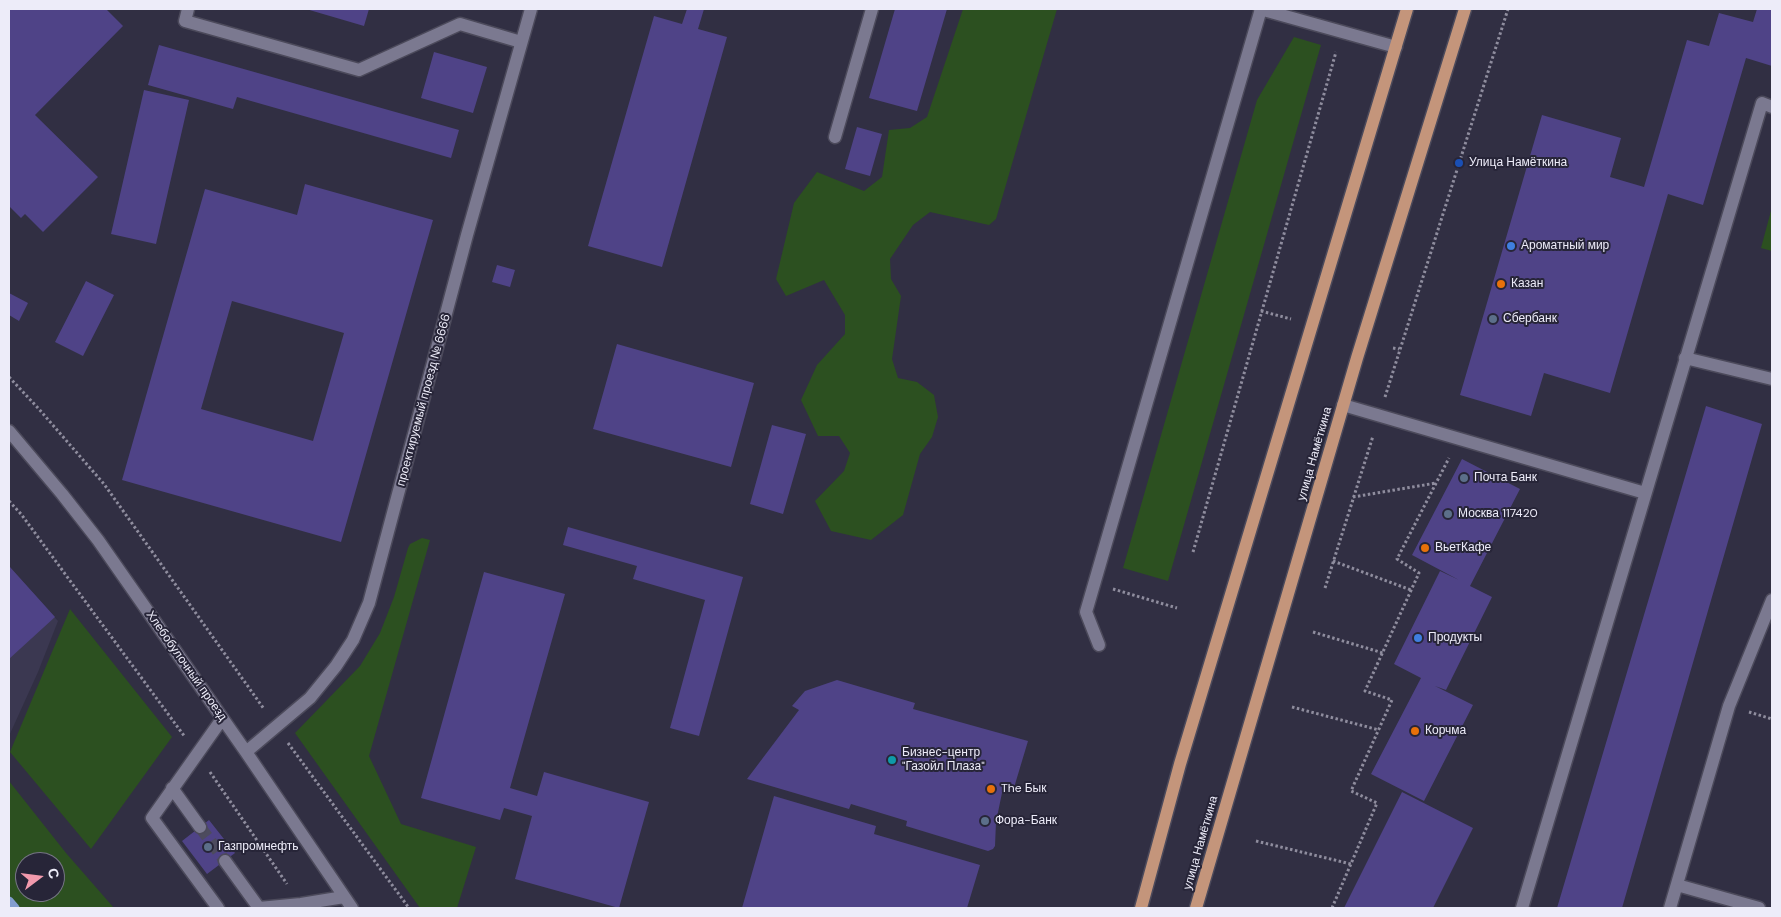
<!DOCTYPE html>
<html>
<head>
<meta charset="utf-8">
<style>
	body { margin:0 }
	#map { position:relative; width:1781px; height:917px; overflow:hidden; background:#312f43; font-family:"DM Sans",sans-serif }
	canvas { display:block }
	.frame { position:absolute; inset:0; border:10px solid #edecf9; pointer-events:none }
	.north { position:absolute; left:15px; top:852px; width:50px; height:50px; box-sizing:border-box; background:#272538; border:1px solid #767585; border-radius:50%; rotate:75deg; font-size:14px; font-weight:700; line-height:20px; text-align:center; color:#edecf9 }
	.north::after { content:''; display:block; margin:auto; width:18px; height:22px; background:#f29aad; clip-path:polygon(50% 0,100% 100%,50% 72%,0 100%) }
</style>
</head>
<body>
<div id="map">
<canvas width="1781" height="917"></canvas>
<div class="frame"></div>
<div class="north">С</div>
</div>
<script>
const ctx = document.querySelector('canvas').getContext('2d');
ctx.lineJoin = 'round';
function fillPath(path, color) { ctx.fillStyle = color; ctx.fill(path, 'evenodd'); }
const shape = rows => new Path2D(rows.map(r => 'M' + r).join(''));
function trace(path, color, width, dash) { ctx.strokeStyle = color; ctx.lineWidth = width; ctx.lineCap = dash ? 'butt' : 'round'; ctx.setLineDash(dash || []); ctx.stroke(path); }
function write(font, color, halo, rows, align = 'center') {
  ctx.font = font + ' "DM Sans",sans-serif'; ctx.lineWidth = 4; ctx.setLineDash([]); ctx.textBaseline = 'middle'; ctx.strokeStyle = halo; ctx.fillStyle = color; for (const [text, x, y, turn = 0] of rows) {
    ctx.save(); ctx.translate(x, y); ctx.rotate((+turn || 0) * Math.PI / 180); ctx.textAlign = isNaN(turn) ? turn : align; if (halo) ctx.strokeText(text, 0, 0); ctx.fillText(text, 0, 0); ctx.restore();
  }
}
const built = shape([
	[9,566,58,621,38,672,9,736]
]);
const green = shape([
	[963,9,1057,9,996,219,989,225,930,212,913,225,890,259,891,279,901,296,892,359,898,378,917,382,934,395,938,417,932,437,920,454,903,515,871,540,831,531,815,501,844,471,850,453,839,436,818,436,801,400,817,365,845,334,845,315,824,280,786,296,776,279,794,203,817,172,864,191,882,177,889,130,910,128,927,117],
	[1294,37,1321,45,1168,581,1123,568,1257,100],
	[1772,207,1772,251,1761,248],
	[422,538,430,540,369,756,401,824,476,847,457,908,420,908,295,733,360,666,380,633,394,597,408,548,410,544],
	[70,609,172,737,91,849,10,752],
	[9,781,66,853,114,908,9,908],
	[25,862,55,862,55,892,25,892]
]);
const stream = shape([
	[9,901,15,908]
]);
const building = shape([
	[9,9,106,9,123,26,35,115,98,177,43,232,25,214,21,218,9,206],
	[306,9,369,9,364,26],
	[687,9,704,9,698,29,727,37,662,267,588,246,654,16,682,24],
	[895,9,947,9,917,111,869,98],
	[1757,9,1772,9,1772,66,1746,58,1703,205,1668,194,1610,393,1544,373,1531,416,1460,395,1542,115,1621,138,1610,177,1644,187,1687,40,1709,46,1719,13,1753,22],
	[159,45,459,130,451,158,237,97,233,109,148,85],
	[434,52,487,67,473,113,421,98],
	[144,90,189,100,156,244,111,234],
	[857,127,882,134,870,176,845,169],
	[305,184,433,220,341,542,122,480,205,189,297,215],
	[232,301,344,333,313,441,201,409],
	[497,265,515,270,510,287,492,282],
	[86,281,114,295,83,356,55,342],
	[9,293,28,303,19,321,9,315],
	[617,344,754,383,731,467,593,429],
	[1706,406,1762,424,1622,908,1557,908],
	[772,425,806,434,783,514,750,504],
	[1462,459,1520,489,1470,586,1492,597,1446,690,1435,686,1473,705,1424,801,1371,774,1421,678,1394,664,1440,571,1459,580,1412,555],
	[568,527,743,577,699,736,670,728,705,600,633,579,637,566,563,545],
	[9,566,55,617,9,659],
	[484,572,565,594,510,788,537,796,544,772,649,802,619,908,515,879,532,816,504,808,500,820,421,798],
	[837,680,915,703,913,709,1028,741,1013,791,1003,788,996,822,995,846,993,849,988,851,906,826,907,821,851,804,849,809,747,779,799,710,792,706,805,691],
	[1402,792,1473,828,1433,908,1344,908],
	[774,796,876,826,874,834,980,865,967,908,742,908],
	[209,820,235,853,207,874,182,841]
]);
const minorTunnel = shape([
	[200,827,225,861]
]);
const path = shape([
	[1261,311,1291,319],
	[1393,348,1399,349],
	[9,377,38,408,104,484,264,709],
	[1385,397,1508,9],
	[1353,497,1436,483],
	[9,501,21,514,185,737],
	[1193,552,1336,52],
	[1333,561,1411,590],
	[1325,588,1373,436],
	[1113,589,1177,608],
	[1313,632,1383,653],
	[1292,707,1379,730],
	[1749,712,1772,719],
	[288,743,409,908],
	[210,772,287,884],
	[1256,841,1351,864],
	[1332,908,1377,803,1351,791,1392,700,1365,691,1419,573,1397,559,1449,458]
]);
const minor = shape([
	[188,9,185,21,359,70,460,24,521,42],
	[1260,9,1396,47],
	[835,137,872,9],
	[1685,358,1772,379],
	[1343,405,1645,493],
	[9,431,62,494,98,540,246,752,352,908],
	[1099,645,1086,612,1261,9],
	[246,752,310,698,336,666,353,640,369,603,467,235,531,9],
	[172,788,200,827],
	[225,861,259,908],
	[1677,885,1759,908],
	[218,908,152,818,222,719],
	[259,908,301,904,344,897],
	[1522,908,1762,103,1772,107],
	[1670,908,1729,706,1772,600]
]);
const major = shape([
	[1141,908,1180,764,1407,9],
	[1196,908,1357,358,1465,9]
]);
const markers = [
	[1459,163,5,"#1a4fb4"],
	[1511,246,5,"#3f7fe0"],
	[1501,284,5,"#e8710a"],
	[1493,319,5,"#5c6f8a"],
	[1464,478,5,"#5c6f8a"],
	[1448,514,5,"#5c6f8a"],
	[1425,548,5,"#e8710a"],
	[1418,638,5,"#3f7fe0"],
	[1415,731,5,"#e8710a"],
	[892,760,5,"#0f9aa8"],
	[991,789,5,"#e8710a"],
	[985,821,5,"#5c6f8a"],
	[208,847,5,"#5c6f8a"]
];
const poiNames = [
	["Улица Намёткина",1469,163],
	["Ароматный мир",1521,246],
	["Казан",1511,284],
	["Сбербанк",1503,319],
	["Почта Банк",1474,478],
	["Москва 117420",1458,514],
	["ВьетКафе",1435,548],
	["Продукты",1428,638],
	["Корчма",1425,731],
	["Бизнес-центр",902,753],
	["\"Газойл Плаза\"",902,767],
	["The Бык",1001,789],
	["Фора-Банк",995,821],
	["Газпромнефть",218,847]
];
const streetNames = [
	["проектируемый проезд № 6666",424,400,-75],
	["улица Намёткина",1315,454,-74],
	["Хлебобулочный проезд",186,666,55],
	["улица Намёткина",1201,843,-74]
];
fillPath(built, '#3b3851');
fillPath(green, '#2c5020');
trace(stream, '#839dce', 9);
fillPath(building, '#4f4387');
trace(minorTunnel, '#4d4b5e', 12, [12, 6]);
trace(minor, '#4c4a5b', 15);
trace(major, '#4c4a5b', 15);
trace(path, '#8f8d9e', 3, [2.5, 2.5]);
trace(minor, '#7b7990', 12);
trace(major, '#c4957b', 12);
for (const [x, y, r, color] of markers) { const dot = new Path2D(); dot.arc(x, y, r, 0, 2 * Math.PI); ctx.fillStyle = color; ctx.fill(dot); trace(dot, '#272538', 2); }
write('12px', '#edecf9', '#272538', poiNames, 'left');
write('12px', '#edecf9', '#272538', streetNames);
</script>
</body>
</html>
